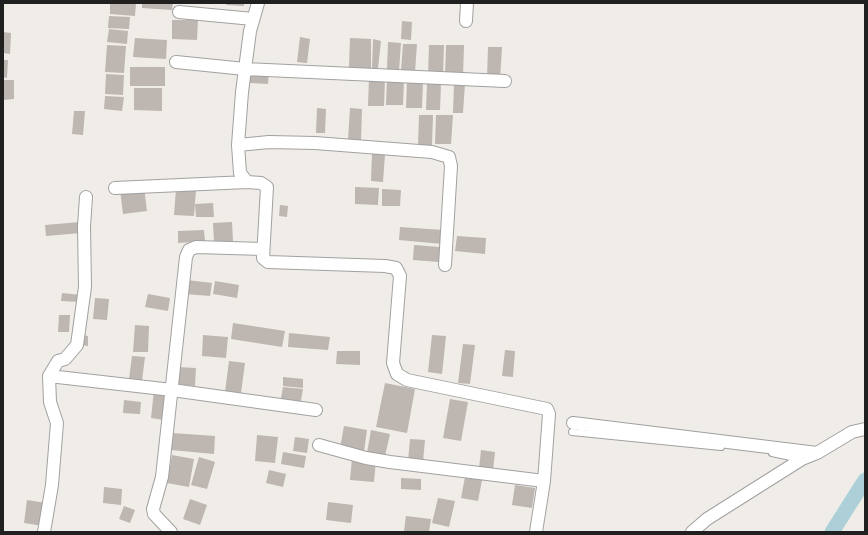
<!DOCTYPE html>
<html>
<head>
<meta charset="utf-8">
<style>
	body { margin:0 }
	#map { position:relative; width:868px; height:535px; overflow:hidden; background:#f0ede8; font-family:Roboto,sans-serif }
	canvas { display:block }
	.frame { position:absolute; inset:0; border:4px solid #202020; pointer-events:none }
</style>
</head>
<body>
<div id="map">
<canvas width="868" height="535"></canvas>
<div class="frame"></div>
</div>
<script>
const ctx = document.querySelector('canvas').getContext('2d');
ctx.lineJoin = 'round';
const shape = rows => new Path2D(rows.map(r => 'M' + r).join(''));
function trace(path, color, width, dash) { ctx.strokeStyle = color; ctx.lineWidth = width; ctx.lineCap = dash ? 'butt' : 'round'; ctx.setLineDash(dash || []); ctx.stroke(path); }
function fillPath(path, color) { ctx.fillStyle = color; ctx.fill(path, 'evenodd'); }
const canal = shape([
	[832,532,865,480]
]);
const building = shape([
	[110,3,136,3,135,16,110,14],
	[142,3,173,3,172,10,142,8],
	[227,3,244,3,244,6,226,5],
	[109,16,130,17,129,29,108,28],
	[172,20,198,20,197,40,172,39],
	[402,21,412,22,411,40,401,39],
	[109,29,128,31,127,44,107,42],
	[3,32,11,33,10,54,3,53],
	[300,37,310,39,307,63,297,62],
	[135,38,167,40,166,59,133,57],
	[350,38,371,39,371,69,349,68],
	[373,39,381,41,378,68,372,68],
	[388,42,401,43,399,71,387,70],
	[403,44,417,44,415,72,401,71],
	[107,45,126,46,124,73,105,72],
	[429,45,444,45,443,75,428,75],
	[446,45,464,45,463,77,445,76],
	[488,47,502,47,500,80,487,79],
	[3,60,8,60,7,78,3,77],
	[130,67,165,67,165,86,130,86],
	[250,69,269,70,268,84,250,83],
	[106,74,124,75,123,95,105,94],
	[369,77,385,78,384,106,368,106],
	[387,79,404,80,403,105,386,105],
	[3,80,14,80,14,99,3,100],
	[407,81,423,81,422,108,406,108],
	[427,84,441,84,440,110,426,110],
	[454,84,465,84,463,113,453,113],
	[134,88,162,88,162,111,134,110],
	[105,96,124,97,122,111,104,109],
	[317,108,326,109,325,133,316,133],
	[350,108,362,109,361,140,348,140],
	[74,111,85,111,83,135,72,134],
	[419,115,433,115,432,146,418,146],
	[436,115,453,115,451,144,435,144],
	[372,153,385,154,383,182,371,181],
	[144,187,147,211,123,214,120,190],
	[355,187,379,188,378,205,355,204],
	[176,189,196,190,194,216,174,215],
	[382,189,401,190,400,206,382,206],
	[213,203,214,217,196,217,195,204],
	[280,205,288,206,287,217,279,216],
	[80,222,81,233,46,236,45,225],
	[232,222,233,241,214,242,213,223],
	[400,227,443,230,442,244,399,240],
	[204,230,205,241,178,243,178,231],
	[457,236,486,238,485,254,455,251],
	[414,245,440,247,439,262,413,260],
	[187,280,212,283,210,296,185,294],
	[215,281,239,285,237,298,213,294],
	[62,293,81,295,81,302,61,301],
	[148,294,170,298,168,311,145,307],
	[95,298,109,299,107,320,93,319],
	[59,315,70,315,69,332,58,332],
	[233,323,285,331,282,347,231,339],
	[135,325,149,326,148,352,133,352],
	[289,333,330,337,328,350,288,347],
	[82,335,88,336,88,346,82,345],
	[203,335,228,337,226,358,202,356],
	[432,335,446,336,442,374,428,372],
	[463,344,475,345,470,384,458,383],
	[505,350,515,351,513,377,502,376],
	[337,351,360,351,360,365,336,364],
	[132,356,145,357,142,381,129,379],
	[229,361,245,363,241,393,225,392],
	[178,367,196,368,195,386,176,384],
	[283,377,303,379,303,388,283,386],
	[385,383,415,389,407,433,376,427],
	[283,387,303,389,300,406,280,404],
	[154,390,167,392,164,420,151,418],
	[450,399,468,402,461,441,443,438],
	[124,400,141,402,140,414,123,413],
	[344,426,367,430,364,452,340,448],
	[371,430,390,434,385,456,367,453],
	[172,433,215,436,214,454,171,450],
	[257,435,278,437,275,463,255,461],
	[295,437,309,439,307,453,293,451],
	[410,439,425,440,423,462,408,461],
	[481,450,495,452,493,471,479,469],
	[283,452,306,456,304,468,281,464],
	[172,455,194,459,189,487,167,483],
	[199,457,215,462,207,489,191,485],
	[352,458,376,460,374,482,350,480],
	[269,470,286,474,283,487,266,483],
	[465,477,482,480,478,501,461,498],
	[401,478,421,479,421,490,401,489],
	[515,485,535,488,532,508,512,505],
	[104,487,122,489,121,505,103,503],
	[438,498,455,501,449,527,432,523],
	[190,499,207,505,200,525,183,519],
	[27,500,46,503,43,526,24,523],
	[328,502,353,505,351,523,326,520],
	[124,506,135,510,130,523,119,519],
	[406,516,431,519,429,532,404,531]
]);
const lane = shape([
	[572,432,721,447],
	[772,453,800,459]
]);
const street = shape([
	[258,3,250,31,242,92,238,145,240,173,247,182,261,183,267,187,263,258,268,262,385,266,396,268,400,276,393,363,397,374,407,380,547,409,549,414,544,481,536,532],
	[179,12,253,19],
	[466,21,467,3],
	[176,62,245,69,505,81],
	[238,145,269,142,315,143,432,152,449,157,451,166,445,265],
	[115,188,247,182],
	[49,376,172,390,316,410],
	[573,423,817,453],
	[319,445,366,458,390,462,544,481],
	[44,532,52,485,57,423,50,402,49,376,58,361,65,359,77,345,85,287,84,226,86,197],
	[171,532,154,514,153,509,162,477,186,257,189,250,196,247,263,249],
	[692,532,707,519,802,459,817,453,852,432,865,429]
]);
trace(canal, '#add0d8', 15);
fillPath(building, '#bdb6b1');
trace(lane, '#a1a1a1', 8);
trace(street, '#a1a1a1', 14);
trace(lane, '#fff', 6);
trace(street, '#fff', 12);
</script>
</body>
</html>
